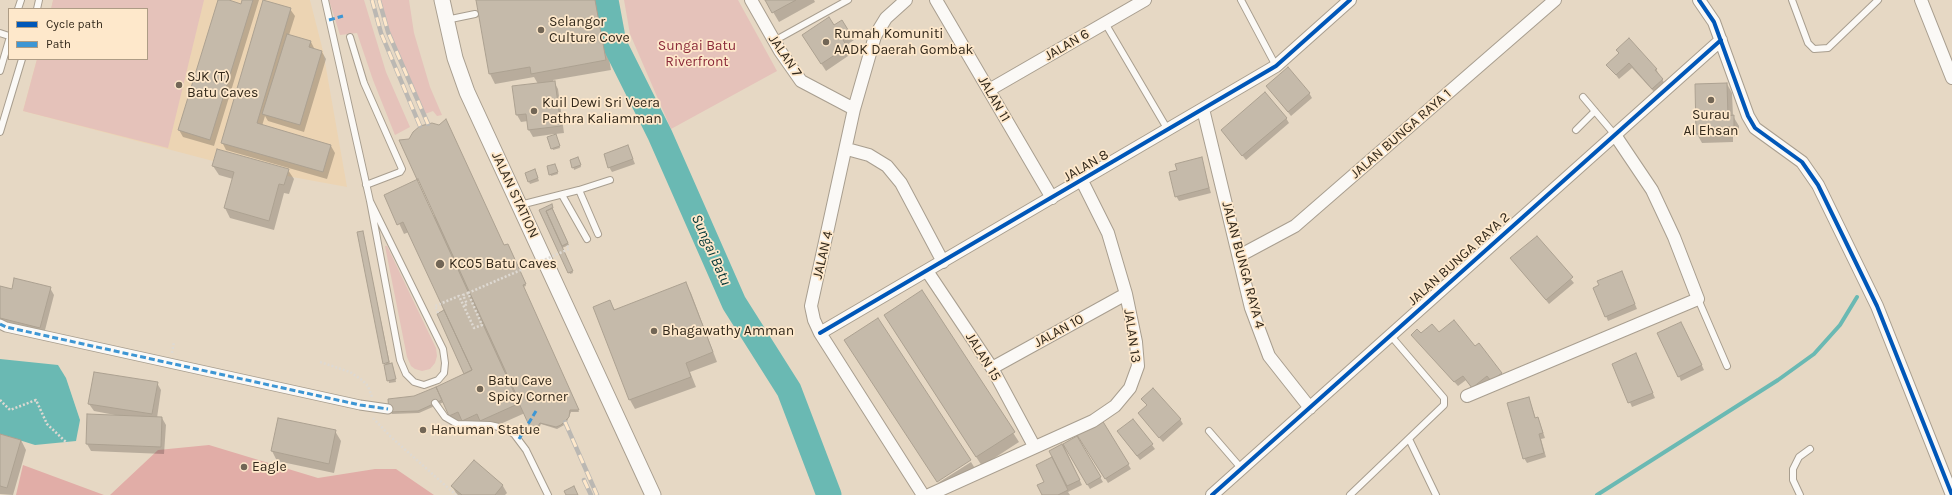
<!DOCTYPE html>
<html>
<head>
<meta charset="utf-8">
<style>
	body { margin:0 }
	#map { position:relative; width:1952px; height:495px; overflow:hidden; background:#e6d8c4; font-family:Karla,sans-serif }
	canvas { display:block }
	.legend { position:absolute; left:8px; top:8px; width:140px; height:52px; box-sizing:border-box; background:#fee8cb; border:1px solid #ad9c85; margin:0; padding:5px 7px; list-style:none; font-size:12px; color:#33291b }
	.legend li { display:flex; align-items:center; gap:8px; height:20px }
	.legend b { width:20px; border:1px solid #ad9c85 }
</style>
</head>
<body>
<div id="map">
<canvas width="1952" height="495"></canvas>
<ul class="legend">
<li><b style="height:5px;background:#0057b8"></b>Cycle path</li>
<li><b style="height:5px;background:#3d96d4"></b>Path</li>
</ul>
</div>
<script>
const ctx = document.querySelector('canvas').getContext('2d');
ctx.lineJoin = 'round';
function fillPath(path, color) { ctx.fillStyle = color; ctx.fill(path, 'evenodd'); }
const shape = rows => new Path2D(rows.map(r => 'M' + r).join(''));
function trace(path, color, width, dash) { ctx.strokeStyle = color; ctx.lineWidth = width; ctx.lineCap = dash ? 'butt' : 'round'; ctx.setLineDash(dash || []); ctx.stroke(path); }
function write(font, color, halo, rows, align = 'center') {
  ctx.font = font + ' Karla,sans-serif'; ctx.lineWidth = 3.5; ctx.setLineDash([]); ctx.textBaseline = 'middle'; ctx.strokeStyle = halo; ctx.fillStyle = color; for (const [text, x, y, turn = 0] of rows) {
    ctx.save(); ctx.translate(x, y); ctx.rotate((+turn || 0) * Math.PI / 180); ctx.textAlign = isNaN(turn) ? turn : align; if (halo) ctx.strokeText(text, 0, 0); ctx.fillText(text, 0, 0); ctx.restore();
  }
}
const built = shape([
	[53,0,310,0,323,51,347,187,287,176,288,169,217,149,213,161,23,111,37,59,147,59,147,9,51,9]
]);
const green = shape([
	[53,0,204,0,168,148,23,111,37,59,147,59,147,9,51,9],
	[329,0,364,0,386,72,410,127,395,135,373,80,357,33,340,35],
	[380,0,409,0,414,33,430,87,442,115,437,116,433,111,425,114,393,42],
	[624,0,738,0,777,71,671,129,630,34],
	[385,246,387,246,436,348,437,356,435,363,430,369,422,371,415,369,411,366,407,357]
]);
const forest = shape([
	[209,445,318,478,375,469,396,469,434,495,110,495,158,450],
	[23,465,104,495,16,495]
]);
const water = shape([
	[0,359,58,365,66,378,80,420,76,441,35,445,0,434]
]);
const shadow = shape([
	[219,0,242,5,243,0,259,0,214,146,183,137,179,130],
	[477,0,599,0,611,70,553,80,558,89,564,133,555,134,560,148,553,150,552,148,554,134,533,137,529,130,528,121,521,122,517,115,513,87,538,84,534,77,495,84,490,74],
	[766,0,814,0,815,2,779,22],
	[290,9,295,16,289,35,311,42,315,50,322,52,326,59,304,132,268,121,265,116,262,126,331,146,335,153,327,179,226,150,222,142],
	[834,26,850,33,854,40,845,46,851,54,826,71,807,42],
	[1617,50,1656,69,1665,84,1655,93,1632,68,1619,79,1608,65,1619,54],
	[1727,84,1732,93,1733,116,1739,126,1739,136,1733,136,1733,142,1702,143,1697,134],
	[1267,86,1309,93,1312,98,1291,116],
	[1286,118,1289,123,1246,160,1222,130],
	[628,146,635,164,612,172,609,167],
	[1201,158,1211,193,1179,201,1176,196,1178,171],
	[571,160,579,160,581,167,574,170],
	[213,166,288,170,294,179,289,194,284,193,274,230,230,218,225,208,233,179,219,175],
	[556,167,558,174,551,176,550,174],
	[536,172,539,181,530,184,529,182],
	[386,195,504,247,509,247,526,286,523,287,579,412,571,412,566,424,557,429,541,424,535,435,525,413,487,430,483,423,468,430,463,422,455,425,444,402,419,413,392,414,390,411,415,397,466,374,438,314,445,311,409,232,404,234],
	[552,207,569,245,562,248,573,273,570,274,541,210],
	[363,234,390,364,393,366,396,382,389,383],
	[1536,237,1574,283,1549,304,1511,258],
	[1622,272,1637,309,1608,321,1606,316],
	[686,284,691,293,717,362,690,372,696,387,635,409,630,400,595,307,610,302,615,310],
	[50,288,54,295,44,334,0,324,0,290],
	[922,292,1019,442,982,466,885,316],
	[1684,328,1704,370,1681,381,1679,376],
	[1439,334,1475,347,1479,344,1503,379,1475,392,1466,380,1458,386,1412,335],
	[1636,354,1655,398,1632,407,1613,364],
	[157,383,161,390,157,418,162,418,166,425,164,454,91,451,87,444,115,415,94,411,89,404],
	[1529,398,1536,419,1538,418,1540,423,1545,438,1541,439,1546,457,1527,463,1524,458],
	[1143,399,1180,419,1183,424,1163,442,1139,414,1147,406],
	[1102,422,1131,469,1108,483,1079,436],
	[335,431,341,441,334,473,277,461,272,451],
	[0,435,21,440,26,450,13,495,0,494],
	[1121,436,1152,445,1155,449,1140,460],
	[1076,437,1103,482,1090,489,1066,448,1065,448,1082,485,1068,492,1070,495,1044,495,1045,482,1037,466,1054,458,1050,451],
	[474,461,503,486,507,493,505,495,458,495,456,493,452,486],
	[971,462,976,470,943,491,938,483]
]);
const stream = shape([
	[1597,495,1778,380,1814,354,1840,325,1857,297]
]);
const river = shape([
	[606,0,614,43,660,135,734,303,789,390,829,495]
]);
const building = shape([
	[218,0,229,0,241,4,242,0,253,0,210,140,178,130,218,0],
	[263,0,291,8,257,123,331,145,323,172,221,143,263,0],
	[476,0,595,0,606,60,531,74,530,67,489,74,476,0],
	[765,0,796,0,772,13,765,0],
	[829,17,834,25,842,20,850,33,842,38,847,47,821,64,802,35,829,17],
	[287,34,311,41,309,47,322,51,300,125,262,114,287,34],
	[1629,38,1657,69,1655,70,1663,79,1652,89,1629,63,1616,75,1606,65,1619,53,1616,50,1629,38],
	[1288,67,1310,93,1288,112,1266,86,1288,67],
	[555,81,561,126,528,130,526,114,516,115,512,86,555,81],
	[1727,83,1728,116,1734,115,1734,127,1728,127,1728,133,1696,134,1695,84,1727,83],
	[1265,92,1287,118,1242,156,1221,130,1265,92],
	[446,119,504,245,508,244,526,284,523,285,579,410,570,410,569,417,561,425,556,427,540,423,533,434,399,140,409,139,413,132,420,126,432,123,439,125,446,119],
	[556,134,560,146,551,149,547,137,556,134],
	[628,145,633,159,608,168,604,154,628,145],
	[217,149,289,169,284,185,279,184,269,221,224,208,234,172,212,166,217,149],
	[578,157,581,165,572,168,570,160,578,157],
	[1202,157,1209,188,1175,197,1169,172,1177,170,1175,164,1202,157],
	[555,164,558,172,549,175,547,166,555,164],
	[535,169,538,178,528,182,525,173,535,169],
	[418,179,520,403,480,421,477,414,462,421,458,412,449,416,436,387,472,370,403,222,397,225,384,195,418,179],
	[552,204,553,208,546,211,573,271,568,273,539,210,552,204],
	[552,208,568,243,562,246,546,211,552,208],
	[363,231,389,362,383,364,357,232,363,231],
	[1537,236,1573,277,1546,300,1510,258,1537,236],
	[1622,271,1635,304,1605,317,1593,288,1599,285,1597,281,1622,271],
	[14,278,51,287,40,328,0,318,0,286,12,289,14,278],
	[686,282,713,352,686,363,691,377,629,400,593,307,610,300,614,310,686,282],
	[922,290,1015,432,976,457,884,315,922,290],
	[444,310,472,370,464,374,437,314,444,310],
	[878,318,971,460,937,482,844,340,878,318],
	[1454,320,1475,346,1479,343,1502,373,1491,381,1487,376,1472,388,1463,376,1454,382,1411,335,1417,329,1421,333,1432,324,1439,332,1454,320],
	[1681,322,1702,365,1678,377,1657,333,1681,322],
	[1636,353,1653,393,1628,403,1612,364,1636,353],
	[392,363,396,379,387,381,384,365,392,363],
	[94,372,158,382,152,414,88,404,94,372],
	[436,387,442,400,418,411,389,412,388,399,414,396,436,387],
	[1153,388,1181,419,1159,438,1138,413,1147,405,1141,399,1153,388],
	[1529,397,1535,418,1538,417,1543,433,1539,434,1544,453,1523,459,1507,403,1529,397],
	[87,414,162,417,161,447,86,444,87,414],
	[278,418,336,430,329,464,271,451,278,418],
	[1133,419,1153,444,1137,456,1117,431,1133,419],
	[1102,420,1129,464,1105,479,1077,435,1102,420],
	[0,434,21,440,7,488,0,486,0,434],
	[1077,436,1101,477,1087,485,1063,444,1077,436],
	[1062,444,1080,480,1067,486,1049,451,1062,444],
	[1052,457,1068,490,1058,495,1042,495,1037,485,1044,482,1036,465,1052,457],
	[474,460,503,485,495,495,462,495,451,486,474,460],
	[574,486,578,495,566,495,564,491,574,486]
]);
const path = shape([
	[438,313,435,306,459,296,474,328,482,325,468,293,463,295,467,304,464,306],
	[172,353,174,342],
	[320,362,350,372,362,380,368,386,372,397],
	[0,400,10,410,36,400,47,424,68,444],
	[373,418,391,437,456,495]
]);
const service = shape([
	[325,0,370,201,400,360,406,374,414,382,424,385,438,380,444,373,445,363,443,349,370,201],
	[1241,0,1276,66],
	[1792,0,1808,43,1814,49,1828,48,1878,0],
	[18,9,21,0],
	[37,9,39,0],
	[446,20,475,14],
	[1105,23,1168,130],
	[0,33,9,36],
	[350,37,364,83,402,169,400,172,366,185],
	[774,41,848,0],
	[0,71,9,40],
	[1583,97,1615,135],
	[1576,130,1595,111],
	[0,132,22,59],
	[579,190,598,234],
	[562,195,587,239],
	[520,205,579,190,610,180],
	[1698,299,1727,366],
	[435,403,445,417,457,424,490,425,503,428,514,434,526,450,548,495],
	[1209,431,1241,468],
	[1409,439,1436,495],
	[1350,495,1444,405,1444,398,1391,336],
	[1800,495,1793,480,1793,469,1799,457,1810,449]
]);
const pedestrian = shape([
	[0,324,6,327,360,405,388,409]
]);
const minor = shape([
	[751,0,780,51,801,81,854,109],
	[906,0,886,18,875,36,854,109,811,306,814,320,820,333,923,495],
	[936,0,1052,198],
	[1699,0,1714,22,1748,116,1755,128,1802,162,1818,185,1877,306,1952,495],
	[1921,0,1952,78],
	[989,90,1145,0],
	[1203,109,1251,308,1269,356,1310,408],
	[847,149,869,155,887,166,901,183,943,262],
	[1239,256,1295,226,1555,0],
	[927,271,992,368,1034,446],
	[820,333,1276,66,1350,0],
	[992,368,1126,294],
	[1467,396,1698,299,1674,237,1652,190,1615,135],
	[929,495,1093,421,1115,406,1130,388,1138,366,1136,342,1126,294,1108,233,1082,181],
	[1212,495,1721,40]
]);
const tertiary = shape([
	[442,0,455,58,467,92,653,495]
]);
const rail = shape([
	[372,0,381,33,420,126],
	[379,0,388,32,428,124],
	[565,422,597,495],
	[584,480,591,495]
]);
const pathBridge = shape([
	[468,293,569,249,566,244]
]);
const quiet = shape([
	[329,20,343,16],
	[0,324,6,327,360,405,388,409],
	[519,439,536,411]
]);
const cycleway = shape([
	[1699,0,1714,22,1748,116,1755,128,1802,162,1818,185,1877,306,1952,495],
	[820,333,1276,66,1350,0],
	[1212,495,1721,40]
]);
const markers = [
	[541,30,4,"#726656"],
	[826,42,4,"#726656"],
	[179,85,4,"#726656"],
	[1711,100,4,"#726656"],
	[534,111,4,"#726656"],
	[440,264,5,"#726656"],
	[654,331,4,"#726656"],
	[480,389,4,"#726656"],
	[423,430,4,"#726656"],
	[244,467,4,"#726656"]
];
const poiNames = [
	["Selangor",549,22],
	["Culture Cove",549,38],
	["Rumah Komuniti",834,34],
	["AADK Daerah Gombak",834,50],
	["SJK (T)",187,77],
	["Batu Caves",187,93],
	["Kuil Dewi Sri Veera",542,103],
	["Pathra Kaliamman",542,119],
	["Surau",1711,115,"center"],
	["Al Ehsan",1711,131,"center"],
	["KC05 Batu Caves",449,264],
	["Bhagawathy Amman",662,331],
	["Batu Cave",488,381],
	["Spicy Corner",488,397],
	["Hanuman Statue",431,430],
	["Eagle",252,467]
];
const streetNames = [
	["JALAN 6",1067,45,-30],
	["JALAN 7",785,56,56],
	["JALAN 11",994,99,60],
	["JALAN BUNGA RAYA 1",1401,134,-41],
	["JALAN 8",1086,166,-30],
	["JALAN STATION",515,195,65],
	["JALAN 4",823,255,-77],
	["JALAN BUNGA RAYA 2",1459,259,-42],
	["JALAN BUNGA RAYA 4",1243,265,75],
	["JALAN 10",1059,331,-29],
	["JALAN 13",1132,336,82],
	["JALAN 15",983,357,58]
];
const parkNames = [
	["Sungai Batu",697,46],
	["Riverfront",697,62]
];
const waterNames = [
	["Sungai Batu",711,250,66]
];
fillPath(built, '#ecd4b3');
fillPath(green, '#e5c2ba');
fillPath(forest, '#e1ada7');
fillPath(water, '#6ab9b3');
fillPath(shadow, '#0003');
trace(stream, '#6ab9b3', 4);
trace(river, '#6ab9b3', 25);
fillPath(building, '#c5baaa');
trace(building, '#aca191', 1);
trace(service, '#a89e8f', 8);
trace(pedestrian, '#a89e8f', 11);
trace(minor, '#a89e8f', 14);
trace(tertiary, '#a89e8f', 17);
trace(path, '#ded9d2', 2.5, [2, 2]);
trace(service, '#fbf9f6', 6);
trace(pedestrian, '#fbf9f6', 9);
trace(minor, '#fbf9f6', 12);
trace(tertiary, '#fbf9f6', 15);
trace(rail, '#bbb8b3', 4.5);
trace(rail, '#fee8cb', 3, [9]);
trace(pathBridge, '#ded9d2', 2.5, [2, 2]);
trace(quiet, '#3d96d4', 3, [6, 3]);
trace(cycleway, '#0057b8', 4);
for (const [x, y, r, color] of markers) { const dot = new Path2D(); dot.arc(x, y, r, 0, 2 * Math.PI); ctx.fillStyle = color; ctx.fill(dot); trace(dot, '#fee8cb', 1.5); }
write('14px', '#33291b', '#fee8cb', poiNames, 'left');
write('14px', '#33291b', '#fee8cb', streetNames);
write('14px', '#8b293a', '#fee8cb', parkNames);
write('italic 15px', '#003636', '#fee8cb', waterNames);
</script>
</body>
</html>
